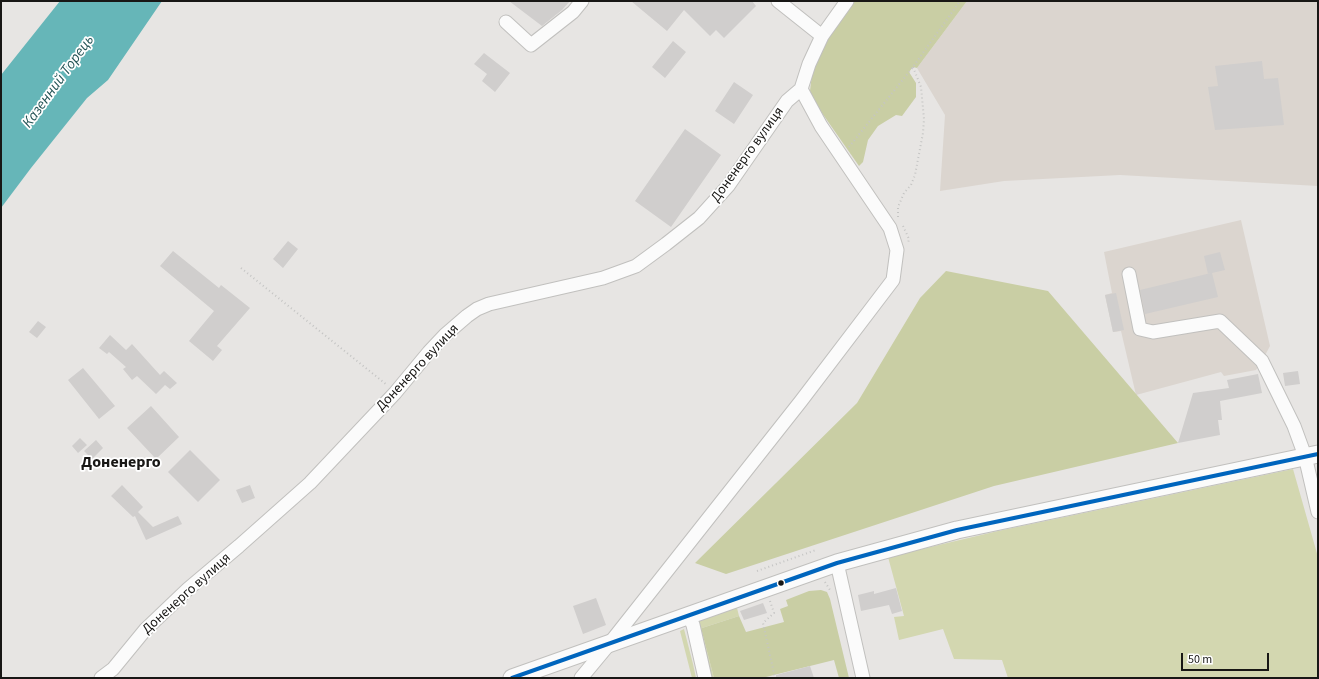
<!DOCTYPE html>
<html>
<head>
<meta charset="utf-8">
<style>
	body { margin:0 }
	#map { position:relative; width:1319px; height:679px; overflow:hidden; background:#e7e5e3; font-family:"Source Sans 3",sans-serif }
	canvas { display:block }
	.frame { position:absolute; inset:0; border:2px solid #181715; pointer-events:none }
	.scale { position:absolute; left:1181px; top:653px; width:88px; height:18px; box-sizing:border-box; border:2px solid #181715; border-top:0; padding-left:5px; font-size:12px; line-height:14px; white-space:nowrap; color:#181715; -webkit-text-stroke:3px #fff; paint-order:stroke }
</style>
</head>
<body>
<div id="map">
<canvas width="1319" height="679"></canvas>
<div class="frame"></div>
<div class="scale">50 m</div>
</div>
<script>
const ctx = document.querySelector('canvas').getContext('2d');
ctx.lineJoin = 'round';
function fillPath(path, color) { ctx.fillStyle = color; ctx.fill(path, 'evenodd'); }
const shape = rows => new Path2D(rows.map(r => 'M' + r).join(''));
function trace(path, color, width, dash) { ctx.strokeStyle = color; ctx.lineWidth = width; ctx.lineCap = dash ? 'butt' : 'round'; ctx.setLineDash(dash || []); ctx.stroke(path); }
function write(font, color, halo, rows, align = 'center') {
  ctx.font = font + ' "Source Sans 3",sans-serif'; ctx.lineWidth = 3.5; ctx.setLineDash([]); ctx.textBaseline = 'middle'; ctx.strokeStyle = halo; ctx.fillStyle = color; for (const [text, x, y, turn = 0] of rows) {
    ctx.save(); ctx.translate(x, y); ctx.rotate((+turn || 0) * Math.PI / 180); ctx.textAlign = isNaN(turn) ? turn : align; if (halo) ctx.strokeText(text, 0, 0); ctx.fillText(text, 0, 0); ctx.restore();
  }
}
const built = shape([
	[967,1,1318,1,1318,186,1120,175,1004,181,940,191,945,115,917,68],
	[1241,220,1270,346,1262,361,1256,370,1224,376,1221,372,1136,395,1121,331,1113,332,1105,295,1112,293,1104,252]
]);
const green = shape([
	[1293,469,1318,557,1318,678,1008,678,1002,660,954,659,943,629,899,640,894,617,904,616,888,557,998,531],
	[737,608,739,616,702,628,702,632,714,678,708,678,698,622,703,619],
	[684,629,693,664,696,678,692,678,680,631]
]);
const forest = shape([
	[854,1,967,1,917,68,913,67,909,72,916,83,916,97,902,116,896,115,878,126,868,140,863,162,859,166,815,103,810,91,813,65,827,39],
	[946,271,1048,291,1178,443,994,486,726,574,695,563,857,403,920,298],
	[821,590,827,592,830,599,849,678,839,678,834,660,762,678,714,678,702,632,702,628,739,616,746,632,784,622,780,609,788,606,786,600,809,591]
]);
const water = shape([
	[60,1,162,1,108,80,87,98,31,168,1,208,1,75]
]);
const building = shape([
	[509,1,570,1,562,10,542,26],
	[631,1,752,1,756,6,724,38,716,30,710,36,684,10,667,31],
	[673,41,686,52,665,78,652,67],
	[484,53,510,73,495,92,482,81,487,74,474,64],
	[1262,61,1264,79,1278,78,1284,125,1215,130,1208,87,1218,86,1215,66],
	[734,82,753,95,734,124,715,111],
	[685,129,721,155,671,227,635,201],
	[288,241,298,249,283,268,273,259],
	[173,251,219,288,221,285,250,308,217,346,222,350,213,361,189,341,214,311,160,266],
	[1220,252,1225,270,1212,273,1218,297,1145,314,1140,290,1211,273,1208,274,1204,256],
	[1116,293,1124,330,1113,332,1105,295],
	[38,321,46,327,37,338,29,332],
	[110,335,126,350,132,344,160,375,164,371,177,383,170,389,165,385,156,394,137,376,132,380,123,369,126,367,109,352,107,354,99,348],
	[83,368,115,406,99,419,68,380],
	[1298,371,1300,384,1285,386,1283,373],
	[1258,374,1262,393,1220,401,1222,420,1218,420,1220,435,1178,443,1193,393,1229,388,1227,380],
	[151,406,179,437,156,459,127,428],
	[80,438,87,445,78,453,72,446],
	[96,440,103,448,92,459,84,451],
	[190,450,220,480,198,502,168,472],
	[122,485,143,507,138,512,153,527,178,516,182,524,146,540,135,516,133,517,111,496],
	[250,485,255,498,242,503,236,490],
	[896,588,902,611,892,614,889,605,861,611,858,595,874,591,874,594],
	[596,598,606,625,583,634,573,606],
	[763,603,767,613,744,620,740,611],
	[810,666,814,678,776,678,776,675]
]);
const path = shape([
	[849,147,913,67,960,1],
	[898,217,898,207,904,193,911,185,915,175,923,133,924,119,921,87,913,67],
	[903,226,909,239,908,243],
	[241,268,387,385],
	[757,571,816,550],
	[825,582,830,590],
	[770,601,774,613,763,623,775,678]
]);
const minor = shape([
	[778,1,822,36],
	[506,22,531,45,573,12,582,1],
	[1129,274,1140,329,1153,332,1220,321,1262,361,1294,426,1305,456,1318,512],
	[837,563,863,678],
	[689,616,693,625,705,678],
	[101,678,113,669,145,630,188,589,239,546,310,483,395,393,429,352,445,335,467,316,477,309,489,304,603,278,636,266,666,244,699,218,728,186,787,101,801,89],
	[581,678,610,643,801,401,893,280,897,250,890,228,821,126,801,89,809,64,822,36,847,1]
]);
const major = shape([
	[512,678,837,563,957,530,1318,454]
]);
const bus1 = shape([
	[512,678,837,563,957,530,1318,454]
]);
const markers = [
	[781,583,3.5,"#181715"]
];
const streetNames = [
	["Доненерго вулиця",748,155,-54],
	["Доненерго вулиця",418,368,-47],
	["Доненерго вулиця",187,594,-42]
];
const waterNames = [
	["Казенний Торець",59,82,-54]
];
const quarterNames = [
	["Доненерго",121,463]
];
fillPath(built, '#dbd5cf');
fillPath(green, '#d3d7b0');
fillPath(forest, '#c9cea4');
fillPath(water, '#66b6b8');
fillPath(building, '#d0cecd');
trace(minor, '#c1c0be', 15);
trace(major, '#c1c0be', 19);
trace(path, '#c5c5c4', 2, [1, 3]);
trace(minor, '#fbfbfb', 13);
trace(major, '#fbfbfb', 17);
trace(bus1, '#0065bd', 4);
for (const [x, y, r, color] of markers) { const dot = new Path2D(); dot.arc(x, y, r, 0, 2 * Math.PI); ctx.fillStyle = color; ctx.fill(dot); trace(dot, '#fff', 1.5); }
write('14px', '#181715', '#fff', streetNames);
write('italic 15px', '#255557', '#fff', waterNames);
write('bold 16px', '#181715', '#fff', quarterNames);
</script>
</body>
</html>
